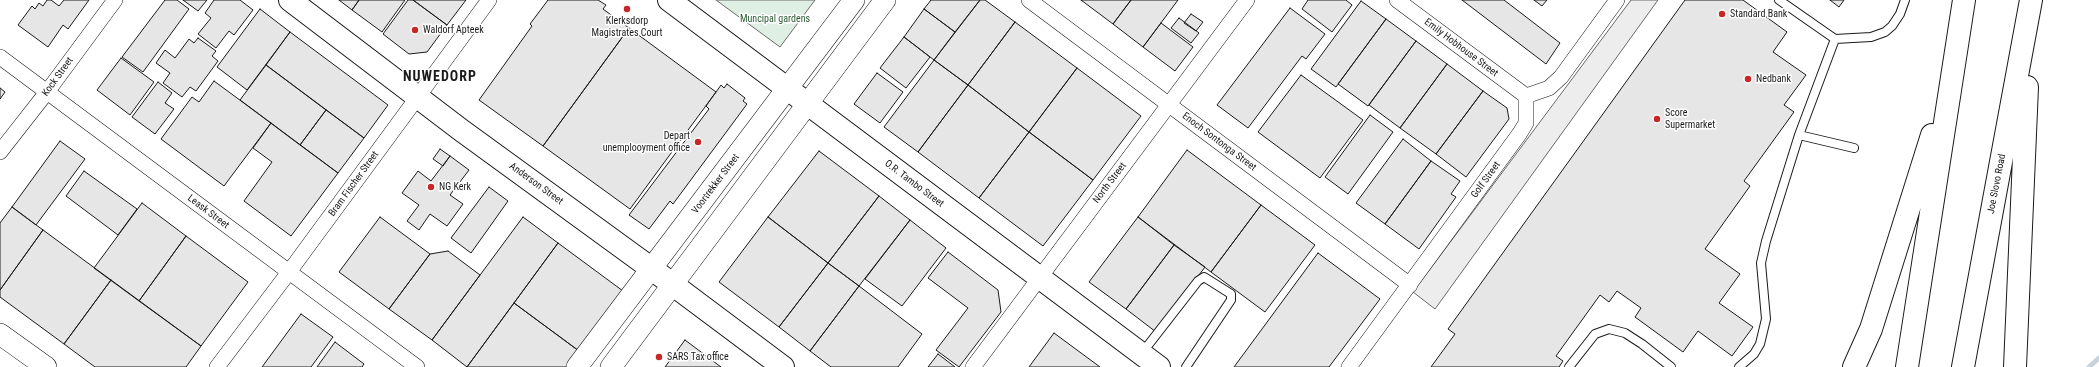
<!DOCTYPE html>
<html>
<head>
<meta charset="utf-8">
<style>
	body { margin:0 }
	canvas { display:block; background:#fff }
</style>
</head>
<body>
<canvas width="2099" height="367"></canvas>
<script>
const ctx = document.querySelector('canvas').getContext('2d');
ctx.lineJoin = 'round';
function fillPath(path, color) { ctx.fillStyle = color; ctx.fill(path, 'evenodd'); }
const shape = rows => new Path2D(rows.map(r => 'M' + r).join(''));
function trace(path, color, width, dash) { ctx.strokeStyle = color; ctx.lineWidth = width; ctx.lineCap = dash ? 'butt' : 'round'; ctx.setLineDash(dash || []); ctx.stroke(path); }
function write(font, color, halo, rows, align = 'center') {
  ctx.font = font + ' "Roboto Condensed",sans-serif'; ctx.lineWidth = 3; ctx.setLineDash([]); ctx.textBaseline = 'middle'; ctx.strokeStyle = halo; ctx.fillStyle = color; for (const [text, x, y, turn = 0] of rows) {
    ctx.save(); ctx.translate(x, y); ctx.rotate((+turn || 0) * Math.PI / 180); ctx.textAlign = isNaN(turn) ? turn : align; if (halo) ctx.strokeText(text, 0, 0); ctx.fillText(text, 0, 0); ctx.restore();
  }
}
const green = shape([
	[716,0,815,0,780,47,716,0]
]);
const parking = shape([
	[1631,0,1658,0,1435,309,1413,292,1631,0]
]);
const stream = shape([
	[2089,367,2099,358]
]);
const building = shape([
	[47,0,51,0,59,6,64,0,89,0,68,29,63,25,48,47,18,25,32,6,35,9,39,3,43,6,47,0],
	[165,0,177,0,189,9,143,72,122,57,165,0],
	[183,0,207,0,198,11,183,0],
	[214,0,240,0,253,10,234,35,229,31,216,48,198,34,211,18,205,13,214,0],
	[339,0,359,0,352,10,339,0],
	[359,0,405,0,382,32,352,10,359,0],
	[408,0,413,0,447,25,427,52,409,54,383,34,408,0],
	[413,0,466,0,447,25,413,0],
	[548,0,598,0,606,5,603,9,629,28,543,146,479,100,532,26,530,24,548,0],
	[931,0,980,0,955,32,924,9,931,0],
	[980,0,985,0,1015,22,968,85,934,60,980,0],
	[1081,0,1131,0,1113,24,1081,0],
	[1131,0,1178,0,1143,47,1113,24,1131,0],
	[1308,0,1346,0,1352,5,1332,32,1302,9,1308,0],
	[1462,0,1504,0,1560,43,1546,64,1462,0],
	[1534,0,1547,0,1542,6,1534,0],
	[1685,0,1743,0,1787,32,1773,52,1806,75,1784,105,1794,112,1744,181,1750,186,1705,249,1740,274,1719,303,1753,327,1732,356,1698,331,1683,352,1635,317,1641,308,1617,291,1609,302,1600,295,1556,356,1563,361,1559,367,1431,367,1455,334,1448,329,1685,0],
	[1830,0,1844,0,1839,7,1830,0],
	[1361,1,1386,19,1336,87,1311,69,1361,1],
	[1290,8,1325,34,1306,59,1302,56,1248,128,1217,105,1290,8],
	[260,9,290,32,247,90,217,67,260,9],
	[924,9,955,32,934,60,904,37,924,9],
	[1191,14,1203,22,1196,31,1184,23,1191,14],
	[1179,18,1199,33,1191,43,1171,28,1179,18],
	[1386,19,1416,41,1368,106,1338,84,1386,19],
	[1015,22,1077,68,1029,132,968,85,1015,22],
	[1161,23,1193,47,1175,71,1143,47,1161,23],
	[629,28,716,92,630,209,543,146,629,28],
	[290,32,388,105,364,138,266,65,290,32],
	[904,37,930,57,906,88,880,68,904,37],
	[198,38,216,51,212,56,218,61,196,91,190,87,182,97,163,83,170,73,156,63,165,50,175,58,189,39,194,43,198,38],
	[1416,41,1447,64,1400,128,1369,105,1416,41],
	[121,58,154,82,130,115,97,90,121,58],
	[934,60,968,85,918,152,884,127,934,60],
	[1447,64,1483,91,1436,154,1400,128,1447,64],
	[266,65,326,110,300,145,240,100,266,65],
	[1077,68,1141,116,1093,180,1029,132,1077,68],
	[877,73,903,92,880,123,854,104,877,73],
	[1301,75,1363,120,1320,178,1258,132,1301,75],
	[214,81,271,123,224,186,161,139,192,97,199,102,214,81],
	[158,82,172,93,165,103,174,109,155,134,132,117,158,82],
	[727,84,745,98,743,101,747,104,673,204,670,201,649,229,629,215,709,109,706,106,721,85,724,88,727,84],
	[968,85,1029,132,979,198,918,152,968,85],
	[0,88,5,92,0,99,0,88],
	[1483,91,1507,108,1509,119,1466,177,1436,154,1483,91],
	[326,110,364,138,338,173,300,145,326,110],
	[1370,115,1393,132,1348,194,1325,177,1370,115],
	[271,123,338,173,291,236,244,201,272,162,253,148,271,123],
	[1029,132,1093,180,1043,246,979,198,1029,132],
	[1403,139,1431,161,1385,224,1356,203,1403,139],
	[60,141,85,159,36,225,12,207,60,141],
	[440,149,450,156,443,166,433,159,440,149],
	[1187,150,1261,205,1211,272,1138,217,1187,150],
	[819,151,879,196,828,263,768,217,819,151],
	[450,156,469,170,450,195,463,204,447,226,430,214,419,230,407,221,419,205,402,193,418,171,431,181,450,156],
	[1431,161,1460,181,1451,194,1456,197,1419,249,1385,224,1431,161],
	[84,171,137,209,118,235,66,196,84,171],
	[489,187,508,201,471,253,451,238,489,187],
	[879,196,910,220,859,286,828,263,879,196],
	[142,203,186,236,139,301,94,268,142,203],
	[1261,205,1315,245,1265,312,1211,272,1261,205],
	[12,207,43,230,0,290,0,223,12,207],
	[380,217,430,254,389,309,339,272,380,217],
	[523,217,558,243,467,367,432,340,523,217],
	[768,217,828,263,779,327,719,282,768,217],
	[1138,217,1174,245,1126,309,1089,282,1138,217],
	[910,220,946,248,902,306,865,279,910,220],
	[43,230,111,280,64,344,0,297,0,290,43,230],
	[186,236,248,282,201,346,139,301,186,236],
	[558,243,623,291,579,351,514,303,558,243],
	[1174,245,1205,267,1156,332,1126,309,1174,245],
	[448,251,480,275,432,340,389,309,430,254,448,251],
	[948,252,998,290,1001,312,959,367,936,350,968,308,928,278,948,252],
	[1318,253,1380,299,1329,367,1234,367,1318,253],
	[828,263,859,286,810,351,779,327,828,263],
	[111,280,201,346,186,367,95,367,64,344,111,280],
	[859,286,922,334,898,367,831,367,810,351,859,286],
	[514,303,579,351,566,367,467,367,514,303],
	[301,314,333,337,311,367,262,367,301,314],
	[1054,333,1100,367,1029,367,1054,333],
	[685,340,721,367,665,367,685,340],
	[335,342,364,364,362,367,317,367,335,342],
	[938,354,955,367,928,367,938,354]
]);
const lane = shape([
	[1779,0,1835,39],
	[1835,39,1871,37,1885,32,1892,26,1900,14,1905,0],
	[1799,135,1854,148],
	[1142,353,1198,281,1204,277,1231,294,1231,300,1186,367],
	[1569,367,1595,334,1609,329,1625,333,1642,344,1671,367],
	[1739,367,1754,354,1760,344,1766,319,1761,263,1766,241,1799,135,1835,39]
]);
const street = shape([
	[1029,0,1410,285],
	[1397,0,1526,96],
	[0,57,417,367],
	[0,152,47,92,115,0],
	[217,367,289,272,489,0],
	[973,367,1247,0],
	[1349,367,1520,133,1526,123,1526,96,1549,88,1561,77,1617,0]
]);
const secondary = shape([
	[0,334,46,367],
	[577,367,854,0],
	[611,367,885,0]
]);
const primary = shape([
	[290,0,461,130,652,269,783,367],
	[669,0,1159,367]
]);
const highway = shape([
	[1854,367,1871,329,1932,135],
	[1907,367,1964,0],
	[1963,367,2031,0],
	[2015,367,2027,87]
]);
const markers = [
	[627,9,4,"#c62828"],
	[1722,14,4,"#c62828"],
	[415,30,4,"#c62828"],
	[1748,79,4,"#c62828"],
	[1657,119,4,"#c62828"],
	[698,142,4,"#c62828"],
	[431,187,4,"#c62828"],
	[659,357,4,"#c62828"]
];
const poiNames = [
	["Standard Bank",1730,14],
	["Klerksdorp",627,21,"center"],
	["Magistrates Court",627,33,"center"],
	["Waldorf Apteek",423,30],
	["Nedbank",1756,79],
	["Score",1665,113],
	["Supermarket",1665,125],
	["Depart",690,136,"right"],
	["unemplooyment office",690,148,"right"],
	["NG Kerk",439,187],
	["SARS Tax office",667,357]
];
const parkNames = [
	["Muncipal gardens",775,19]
];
const streetNames = [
	["Emily Hobhouse Street",1461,48,37],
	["Kock Street",58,77,-54],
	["Enoch Sontonga Street",1219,142,37],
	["Golf Street",1486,180,-54],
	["North Street",1110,183,-53],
	["Bram Fischer Street",354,184,-54],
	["Anderson Street",536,184,36],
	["Voortrekker Street",716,184,-53],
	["O.R. Tambo Street",914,184,37],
	["Joe Slovo Road",1997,184,-79],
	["Leask Street",208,212,37]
];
const districtNames = [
	["NUWEDORP",440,77]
];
fillPath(green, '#e0efe3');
trace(green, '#6a6a6a', 1);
fillPath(parking, '#ededed');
trace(parking, '#6a6a6a', 1);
trace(stream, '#c6d2dc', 5);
fillPath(building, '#e6e6e6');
trace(building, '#1a1a1a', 1);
trace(lane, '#1a1a1a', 10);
trace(street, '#1a1a1a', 16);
trace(secondary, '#1a1a1a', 22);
trace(primary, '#1a1a1a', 24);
trace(highway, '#1a1a1a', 24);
trace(lane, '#fff', 8);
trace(street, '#fff', 15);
trace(secondary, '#fff', 21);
trace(primary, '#fff', 22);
trace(highway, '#fff', 22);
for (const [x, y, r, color] of markers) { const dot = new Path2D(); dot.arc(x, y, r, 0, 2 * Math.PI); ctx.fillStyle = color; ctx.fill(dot); trace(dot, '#fff', 1.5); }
write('10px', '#1a1a1a', '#fff', poiNames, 'left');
write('10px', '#2b5a34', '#fff', parkNames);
write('10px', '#1a1a1a', '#fff', streetNames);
ctx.letterSpacing = '1px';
write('bold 14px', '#1a1a1a', '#fff', districtNames);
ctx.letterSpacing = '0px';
</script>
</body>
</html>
